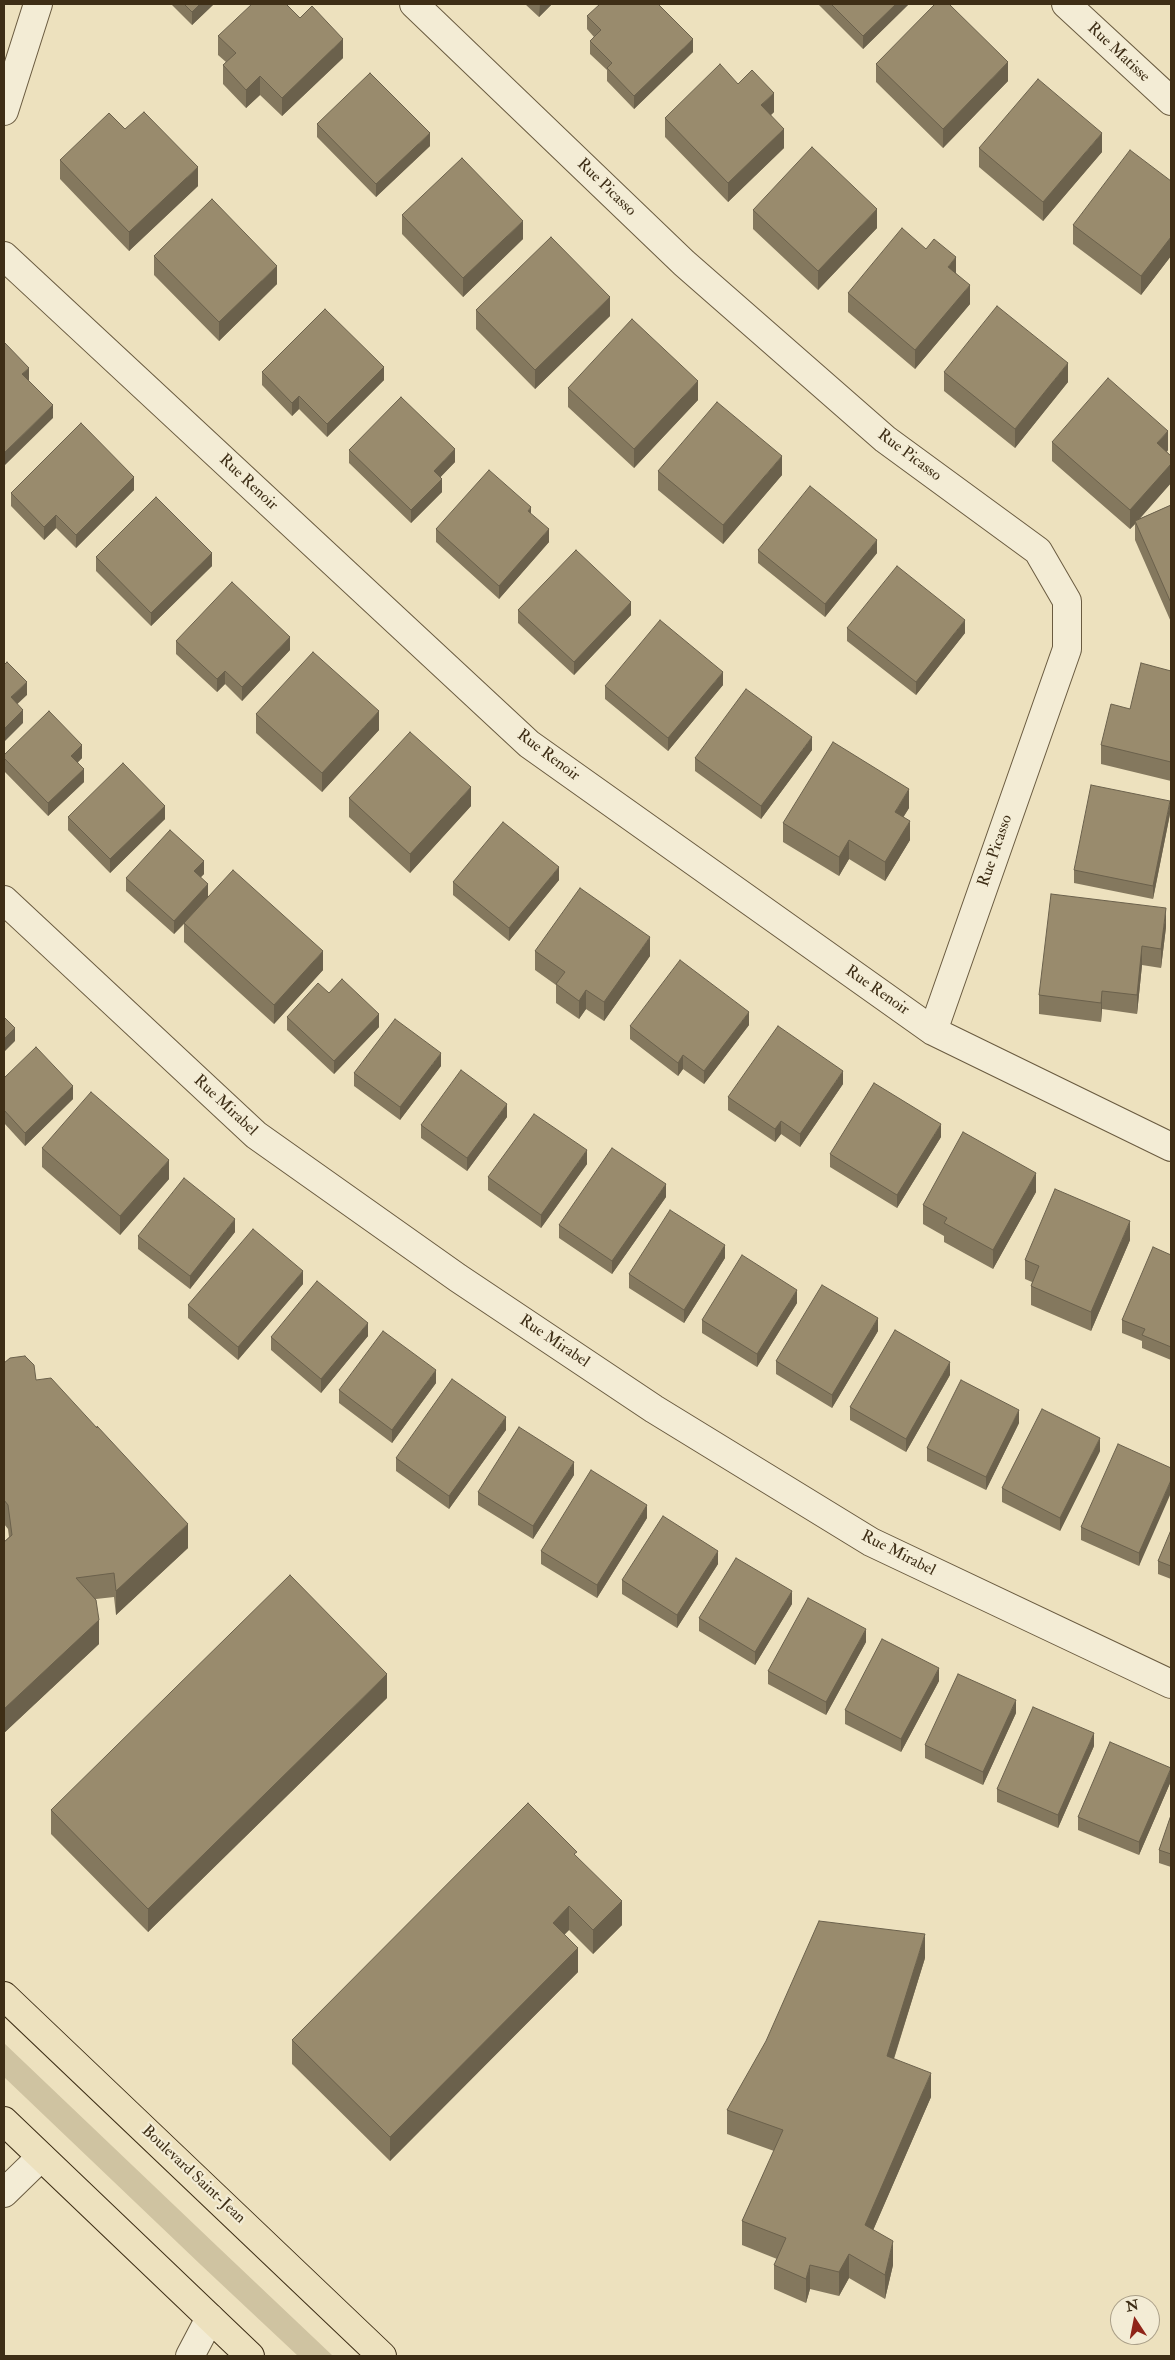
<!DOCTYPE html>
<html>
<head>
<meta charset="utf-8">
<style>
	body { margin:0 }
	#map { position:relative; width:1175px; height:2360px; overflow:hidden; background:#ede1be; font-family:"IM FELL Double Pica",serif }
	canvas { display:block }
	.frame { position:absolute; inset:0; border:5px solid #3e2e16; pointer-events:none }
	.north { position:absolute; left:1110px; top:2295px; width:50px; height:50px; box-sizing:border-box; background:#f3ecd5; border:1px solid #aba089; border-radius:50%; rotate:349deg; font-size:14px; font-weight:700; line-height:20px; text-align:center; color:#3e2e16 }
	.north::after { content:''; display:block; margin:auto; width:18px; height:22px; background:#8f2418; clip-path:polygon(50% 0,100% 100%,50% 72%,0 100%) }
</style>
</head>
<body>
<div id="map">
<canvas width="1175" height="2360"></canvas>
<div class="frame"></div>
<div class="north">N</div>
</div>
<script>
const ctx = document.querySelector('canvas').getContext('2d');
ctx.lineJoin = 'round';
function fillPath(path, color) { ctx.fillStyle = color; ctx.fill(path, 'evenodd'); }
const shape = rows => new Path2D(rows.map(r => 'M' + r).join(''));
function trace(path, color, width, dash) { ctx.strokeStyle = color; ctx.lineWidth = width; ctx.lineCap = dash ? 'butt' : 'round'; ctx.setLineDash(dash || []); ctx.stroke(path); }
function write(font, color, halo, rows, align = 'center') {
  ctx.font = font + ' "IM FELL Double Pica",serif'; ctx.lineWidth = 4.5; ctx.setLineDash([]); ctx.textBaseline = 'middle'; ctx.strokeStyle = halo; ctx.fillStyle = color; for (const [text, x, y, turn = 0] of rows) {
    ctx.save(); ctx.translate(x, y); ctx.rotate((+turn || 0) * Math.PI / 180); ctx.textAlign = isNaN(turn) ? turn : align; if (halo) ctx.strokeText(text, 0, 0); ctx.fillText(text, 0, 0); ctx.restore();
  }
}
const green = shape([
	[4,2043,218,2247,333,2356,298,2356,201,2265,4,2077]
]);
const minor = shape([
	[414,4,684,263,885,439,1038,551,1067,601,1067,649,933,1031],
	[1066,4,1171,101],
	[4,111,38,4],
	[4,256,529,744,933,1031,1171,1147],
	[4,900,256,1135,458,1278,654,1409,871,1542,1171,1684],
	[4,2193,41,2157],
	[190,2356,210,2318]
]);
const major = shape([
	[4,1996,382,2356],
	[4,2121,250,2356]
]);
const wall = shape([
	[171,4,214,4,192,25],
	[525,4,552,4,539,17],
	[818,4,909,4,863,49],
	[587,16,693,52,634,109,607,81,607,70,590,54,590,41,594,37,587,29],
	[300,18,343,58,282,116,260,95,246,108,223,84,223,65,226,62,218,55,218,36],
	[876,64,1008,81,943,148,876,82],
	[738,84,774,112,771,115,784,148,728,202,665,137,665,118],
	[317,124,430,146,376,197,317,137],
	[125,129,198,186,129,251,60,179,60,160],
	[979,148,1102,152,1043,221,979,167],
	[1171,181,1171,256,1141,295,1073,244,1073,225],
	[753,210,877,228,818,290,753,229],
	[402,215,523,239,463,297,402,234],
	[154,256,277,284,219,341,154,275],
	[956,273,970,304,915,369,848,312,848,293],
	[476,310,610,316,535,389,476,329],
	[262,372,384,380,327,437,299,409,292,416,262,385],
	[944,372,1068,382,1015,448,944,391],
	[568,388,698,400,634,468,568,407],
	[1052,442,1168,450,1167,452,1171,456,1171,483,1139,519,1171,505,1171,622,1135,540,1135,524,1130,529,1052,461],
	[349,450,455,462,440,477,442,492,411,523,349,463],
	[658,471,782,475,723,544,658,490],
	[134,490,76,548,56,528,44,540,11,506,11,493],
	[531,514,549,542,499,599,436,542,436,529],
	[758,550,877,553,825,617,758,563],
	[96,557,212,566,151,626,96,571],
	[518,610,631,615,574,675,518,623],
	[847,628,965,633,916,695,847,641],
	[176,641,290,650,242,701,225,684,217,692,176,654],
	[1171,671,1171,781,1101,764,1101,745,1130,709],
	[723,685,668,751,605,699,605,686],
	[256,714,379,730,322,792,256,733],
	[812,750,761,819,695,771,695,758],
	[4,755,82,758,78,762,84,782,48,816,4,771],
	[349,798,471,806,410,873,349,817],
	[909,808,903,817,910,840,885,881,849,859,839,876,783,842,783,823],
	[1170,814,1153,899,1074,883,1074,870],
	[68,817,165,819,110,873,68,830],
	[204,874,200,877,208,897,323,970,274,1024,184,942,184,924,174,934,126,891,126,878],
	[559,880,509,941,453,895,453,882],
	[1166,927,1161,968,1142,965,1137,1014,1102,1009,1101,1022,1039,1014,1039,995],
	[535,951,650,956,604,1021,586,1009,579,1019,556,1003,556,985,535,970],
	[329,993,379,1027,334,1074,287,1030,287,1017],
	[749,1025,704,1084,683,1069,678,1076,630,1039,630,1026],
	[441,1066,400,1120,354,1086,354,1073],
	[4,1078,73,1099,25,1146,4,1123],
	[843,1084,800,1147,781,1134,775,1142,728,1110,728,1097],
	[507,1117,467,1171,421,1138,421,1125],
	[941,1137,897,1208,830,1167,830,1154],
	[42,1148,169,1179,120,1235,42,1167],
	[587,1164,541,1228,488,1190,488,1177],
	[1036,1192,993,1269,944,1242,944,1236,923,1224,923,1205],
	[666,1197,612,1274,559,1238,559,1225],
	[235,1232,190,1289,138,1249,138,1236],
	[1130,1240,1091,1331,1031,1305,1031,1286,1032,1282,1025,1279,1025,1260],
	[1171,1255,1171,1360,1142,1348,1142,1341,1122,1333,1122,1320],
	[725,1258,684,1323,629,1288,629,1274],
	[303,1284,238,1360,188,1318,188,1305],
	[797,1303,757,1367,702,1333,702,1320],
	[878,1331,832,1408,776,1374,776,1361],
	[368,1336,321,1393,271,1350,271,1337],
	[4,1363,36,1380,188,1548,116,1615,114,1597,96,1599,99,1644,4,1733,4,1542,9,1537,8,1529,4,1524],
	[950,1375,906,1452,850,1420,850,1407],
	[436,1383,392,1443,339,1403,339,1390],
	[1019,1423,986,1490,927,1461,927,1448],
	[506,1430,449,1509,396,1471,396,1458],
	[1100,1451,1060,1531,1002,1502,1002,1488],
	[1171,1468,1139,1566,1081,1540,1081,1527],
	[574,1475,533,1539,478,1505,478,1492],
	[647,1518,597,1598,541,1564,541,1551],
	[1171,1530,1171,1579,1158,1574,1158,1561],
	[718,1564,677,1628,622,1594,622,1580],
	[792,1604,755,1665,699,1631,699,1618],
	[866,1642,826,1715,768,1684,768,1671],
	[939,1681,901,1752,845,1724,845,1710],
	[387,1698,148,1932,51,1834,51,1810],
	[1016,1713,983,1785,925,1758,925,1745],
	[1094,1746,1058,1828,997,1802,997,1789],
	[1171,1781,1139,1855,1078,1830,1078,1817],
	[1171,1815,1171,1867,1159,1863,1159,1850],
	[577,1857,622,1925,593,1954,569,1930,564,1934,578,1972,390,2161,292,2064,292,2040],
	[925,1958,894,2059,931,2097,873,2230,893,2265,885,2299,849,2278,839,2296,810,2289,806,2303,774,2289,774,2265,777,2259,742,2245,742,2221,774,2151,727,2134,727,2110]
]);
const shadedWall = shape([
	[200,4,214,4,192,25,192,12],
	[540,4,552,4,539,17],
	[896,4,909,4,863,49,863,36],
	[343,39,343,58,282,116,282,98],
	[693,39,693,52,634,109,634,96],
	[1008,62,1008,81,943,148,943,129],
	[260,76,260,95,246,108,246,90],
	[774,93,774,112,761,124,761,105],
	[784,129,784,148,728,202,728,183],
	[430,133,430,146,376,197,376,184],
	[1102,133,1102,152,1043,221,1043,202],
	[198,167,198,186,129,251,129,232],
	[877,209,877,228,818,290,818,271],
	[523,221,523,239,463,297,463,278],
	[1171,237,1171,256,1141,295,1141,276],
	[956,257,956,276,948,267],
	[277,266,277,284,219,341,219,322],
	[970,285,970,304,915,369,915,350],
	[610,297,610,316,535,389,535,370],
	[1068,363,1068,382,1015,448,1015,429],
	[384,367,384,380,327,437,327,424],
	[29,368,29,381,22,374],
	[698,381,698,400,634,468,634,449],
	[299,396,299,409,292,416,292,403],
	[53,405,53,418,4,466,4,453],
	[1168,431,1168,450,1157,462,1157,443],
	[455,449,455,462,434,484,434,471],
	[782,456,782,475,723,544,723,525],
	[1171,464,1171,483,1136,523,1135,521,1135,524,1130,529,1130,510],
	[134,477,134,490,76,548,76,535],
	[442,479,442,492,411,523,411,510],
	[531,507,531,520,528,511],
	[56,515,56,528,44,540,44,527],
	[549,529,549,542,499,599,499,586],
	[877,540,877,553,825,617,825,604],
	[212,553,212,566,151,626,151,613],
	[631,602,631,615,574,675,574,662],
	[965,620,965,633,916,695,916,682],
	[290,637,290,650,242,701,242,687],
	[225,671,225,684,217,692,217,679],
	[723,672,723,685,668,751,668,738],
	[27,682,27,695,11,710,11,697],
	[23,710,23,723,4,742,4,729],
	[379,711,379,730,322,792,322,773],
	[812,737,812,750,761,819,761,806],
	[82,745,82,758,71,769,71,756],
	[84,769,84,782,48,816,48,803],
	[471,787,471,806,410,873,410,854],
	[909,789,909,808,895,831,895,812],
	[1170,801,1170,814,1153,899,1153,886],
	[165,806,165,819,110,873,110,859],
	[910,821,910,840,885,881,885,862],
	[849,840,849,859,839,876,839,857],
	[204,861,204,874,194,885,194,871],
	[559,867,559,880,509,941,509,928],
	[208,884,208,897,174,934,174,921],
	[1166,908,1166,927,1161,968,1161,949],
	[650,937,650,956,604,1021,604,1002],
	[1142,946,1142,965,1137,1014,1137,995],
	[323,951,323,970,274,1024,274,1005],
	[586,990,586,1009,579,1019,579,1001],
	[1102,991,1102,1009,1101,1022,1101,1003],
	[749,1012,749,1025,704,1084,704,1071],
	[379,1014,379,1027,334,1074,334,1061],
	[15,1028,15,1041,4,1052,4,1039],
	[441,1053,441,1066,400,1120,400,1107],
	[683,1055,683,1069,678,1076,678,1063],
	[843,1071,843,1084,800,1147,800,1134],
	[73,1086,73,1099,25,1146,25,1133],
	[507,1104,507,1117,467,1171,467,1158],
	[781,1121,781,1134,775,1142,775,1129],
	[941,1124,941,1137,897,1208,897,1195],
	[587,1150,587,1164,541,1228,541,1215],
	[169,1160,169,1179,120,1235,120,1216],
	[1036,1173,1036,1192,993,1269,993,1250],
	[666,1184,666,1197,612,1274,612,1261],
	[235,1219,235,1232,190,1289,190,1276],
	[1130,1221,1130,1240,1091,1331,1091,1312],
	[725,1245,725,1258,684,1323,684,1310],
	[303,1271,303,1284,238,1360,238,1347],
	[797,1290,797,1303,757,1367,757,1354],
	[878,1318,878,1331,832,1408,832,1395],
	[368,1323,368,1336,321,1393,321,1379],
	[950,1362,950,1375,906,1452,906,1439],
	[436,1370,436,1383,392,1443,392,1430],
	[1019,1410,1019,1423,986,1490,986,1477],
	[506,1417,506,1430,449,1509,449,1496],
	[1100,1438,1100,1451,1060,1531,1060,1518],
	[574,1462,574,1475,533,1539,533,1526],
	[1171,1480,1171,1493,1139,1566,1139,1553],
	[647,1505,647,1518,597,1598,597,1585],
	[188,1524,188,1548,116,1615,116,1591],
	[718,1551,718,1564,677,1628,677,1615],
	[792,1591,792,1604,755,1665,755,1652],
	[99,1620,99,1644,4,1733,4,1709],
	[866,1629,866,1642,826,1715,826,1702],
	[939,1668,939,1681,901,1752,901,1739],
	[387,1674,387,1698,148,1932,148,1909],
	[1016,1700,1016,1713,983,1785,983,1772],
	[1094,1733,1094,1746,1058,1828,1058,1815],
	[1171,1768,1171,1781,1139,1855,1139,1842],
	[622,1901,622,1925,593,1954,593,1930],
	[569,1906,569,1930,553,1947,553,1923],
	[925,1934,925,1958,887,2080,887,2056],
	[578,1948,578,1972,390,2161,390,2137],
	[931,2073,931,2097,865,2249,865,2225],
	[893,2241,893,2265,885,2299,885,2275],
	[849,2254,849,2278,839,2296,839,2272],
	[810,2265,810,2289,806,2303,806,2279]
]);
const building = shape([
	[184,4,200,4,192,12,184,4],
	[252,4,286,4,300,18,312,6,343,39,282,98,260,76,246,90,223,65,236,53,218,36,252,4],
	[600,4,658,4,693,39,634,96,607,68,612,63,590,41,601,30,587,16,600,4],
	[831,4,896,4,863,36,831,4],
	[935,4,949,4,1008,62,943,129,876,64,935,4],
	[720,64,738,84,752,70,774,93,761,105,784,129,728,183,665,118,720,64],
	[370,73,430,133,376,184,317,124,370,73],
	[1038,79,1102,133,1043,202,979,148,1038,79],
	[144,112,198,167,129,232,60,160,109,113,125,129,144,112],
	[812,147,877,209,818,271,753,210,812,147],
	[1130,150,1171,181,1171,237,1141,276,1073,225,1130,150],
	[462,158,523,221,463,278,402,215,462,158],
	[212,199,277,266,219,322,154,256,212,199],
	[902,228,926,249,934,239,956,257,948,267,970,285,915,350,848,293,902,228],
	[551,237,610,297,535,370,476,310,551,237],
	[997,306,1068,363,1015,429,944,372,997,306],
	[325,309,384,367,327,424,299,396,292,403,262,372,325,309],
	[632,319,698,381,634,449,568,388,632,319],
	[4,342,29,368,22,374,53,405,4,453,4,342],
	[1108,378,1168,431,1157,443,1171,456,1171,464,1130,510,1052,442,1108,378],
	[401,397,455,449,434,471,442,479,411,510,349,450,401,397],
	[717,402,782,456,723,525,658,471,717,402],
	[81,423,134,477,76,535,56,515,44,527,11,493,81,423],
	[489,470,531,507,528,511,549,529,499,586,436,529,489,470],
	[810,486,877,540,825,604,758,550,810,486],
	[156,497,212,553,151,613,96,557,156,497],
	[1171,505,1171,603,1135,521,1171,505],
	[576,550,631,602,574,662,518,610,576,550],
	[897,566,965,620,916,682,847,628,897,566],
	[232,582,290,637,242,687,225,671,217,679,176,641,232,582],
	[660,620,723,672,668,738,605,686,660,620],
	[313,652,379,711,322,773,256,714,313,652],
	[7,662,27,682,11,697,23,710,4,729,4,665,7,662],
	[1141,663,1171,671,1171,762,1101,745,1111,704,1130,709,1141,663],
	[746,689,812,737,761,806,695,758,746,689],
	[49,711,82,745,71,756,84,769,48,803,4,758,4,755,49,711],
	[410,732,471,787,410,854,349,798,410,732],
	[833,742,909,789,895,812,910,821,885,862,849,840,839,857,783,823,833,742],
	[123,763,165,806,110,859,68,817,123,763],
	[1091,785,1170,801,1153,886,1074,870,1091,785],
	[503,822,559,867,509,928,453,882,503,822],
	[170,830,204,861,194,871,208,884,174,921,126,878,170,830],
	[233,870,323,951,274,1005,184,923,233,870],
	[580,888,650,937,604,1002,586,990,579,1001,556,984,565,972,535,951,580,888],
	[1051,894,1166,908,1161,949,1142,946,1137,995,1102,991,1101,1003,1039,995,1051,894],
	[680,960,749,1012,704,1071,683,1055,678,1063,630,1026,680,960],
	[342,979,379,1014,334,1061,287,1017,318,983,329,993,342,979],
	[4,1017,15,1028,4,1039,4,1017],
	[395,1019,441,1053,400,1107,354,1073,395,1019],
	[778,1026,843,1071,800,1134,781,1121,775,1129,728,1097,778,1026],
	[36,1047,73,1086,25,1133,4,1110,4,1078,36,1047],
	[461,1070,507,1104,467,1158,421,1125,461,1070],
	[874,1083,941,1124,897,1195,830,1154,874,1083],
	[91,1092,169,1160,120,1216,42,1148,91,1092],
	[534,1114,587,1150,541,1215,488,1177,534,1114],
	[963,1132,1036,1173,993,1250,944,1223,947,1218,923,1205,963,1132],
	[612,1148,666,1184,612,1261,559,1225,612,1148],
	[184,1178,235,1219,190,1276,138,1236,184,1178],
	[1055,1189,1130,1221,1091,1312,1031,1286,1039,1266,1025,1260,1055,1189],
	[670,1210,725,1245,684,1310,629,1274,670,1210],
	[253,1229,303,1271,238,1347,188,1305,253,1229],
	[1153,1247,1171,1255,1171,1347,1142,1335,1145,1329,1122,1320,1153,1247],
	[742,1255,797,1290,757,1354,702,1320,742,1255],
	[317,1281,368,1323,321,1379,271,1337,317,1281],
	[822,1285,878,1318,832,1395,776,1361,822,1285],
	[895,1330,950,1362,906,1439,850,1407,895,1330],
	[383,1331,436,1370,392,1430,339,1390,383,1331],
	[25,1356,34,1365,36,1380,51,1378,97,1428,97,1426,188,1524,116,1591,114,1573,76,1578,96,1600,99,1620,4,1709,4,1542,12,1535,8,1505,4,1500,4,1363,10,1358,25,1356],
	[452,1379,506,1417,449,1496,396,1458,452,1379],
	[961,1380,1019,1410,986,1477,927,1448,961,1380],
	[1042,1409,1100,1438,1060,1518,1002,1488,1042,1409],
	[519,1427,574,1462,533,1526,478,1492,519,1427],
	[1118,1444,1171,1468,1171,1480,1139,1553,1081,1527,1118,1444],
	[591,1470,647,1505,597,1585,541,1551,591,1470],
	[663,1516,718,1551,677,1615,622,1580,663,1516],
	[1171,1530,1171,1566,1158,1561,1171,1530],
	[736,1558,792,1591,755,1652,699,1618,736,1558],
	[290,1575,387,1674,148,1909,51,1810,290,1575],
	[808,1598,866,1629,826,1702,768,1671,808,1598],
	[882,1639,939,1668,901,1739,845,1710,882,1639],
	[958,1674,1016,1700,983,1772,925,1745,958,1674],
	[1033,1707,1094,1733,1058,1815,997,1789,1033,1707],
	[1110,1742,1171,1768,1139,1842,1078,1817,1110,1742],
	[528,1803,577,1852,574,1854,622,1901,593,1930,569,1906,553,1923,578,1948,390,2137,292,2040,528,1803],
	[1171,1815,1171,1854,1159,1850,1171,1815],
	[819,1921,925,1934,887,2056,931,2073,865,2225,893,2241,885,2275,849,2254,839,2272,810,2265,806,2279,774,2265,786,2238,742,2221,783,2130,727,2110,766,2041,819,1921]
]);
const streetNames = [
	["Rue Matisse",1118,53,43],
	["Rue Picasso",606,188,44],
	["Rue Picasso",909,456,37],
	["Rue Renoir",248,483,43],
	["Rue Renoir",548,756,37],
	["Rue Picasso",996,851,-71],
	["Rue Renoir",877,991,35],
	["Rue Mirabel",225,1106,43],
	["Rue Mirabel",554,1342,34],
	["Rue Mirabel",898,1554,27],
	["Boulevard Saint-Jean",193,2175,43]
];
fillPath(green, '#cfc3a1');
trace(minor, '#6a5b40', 30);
trace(major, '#3e2e16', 30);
trace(minor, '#f3ecd5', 28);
trace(major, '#ede1be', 28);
fillPath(wall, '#84785e');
fillPath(shadedWall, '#6b614c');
fillPath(building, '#998b6d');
trace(building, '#6b614c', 1);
write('16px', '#3e2e16', '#f3ecd5', streetNames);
</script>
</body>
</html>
